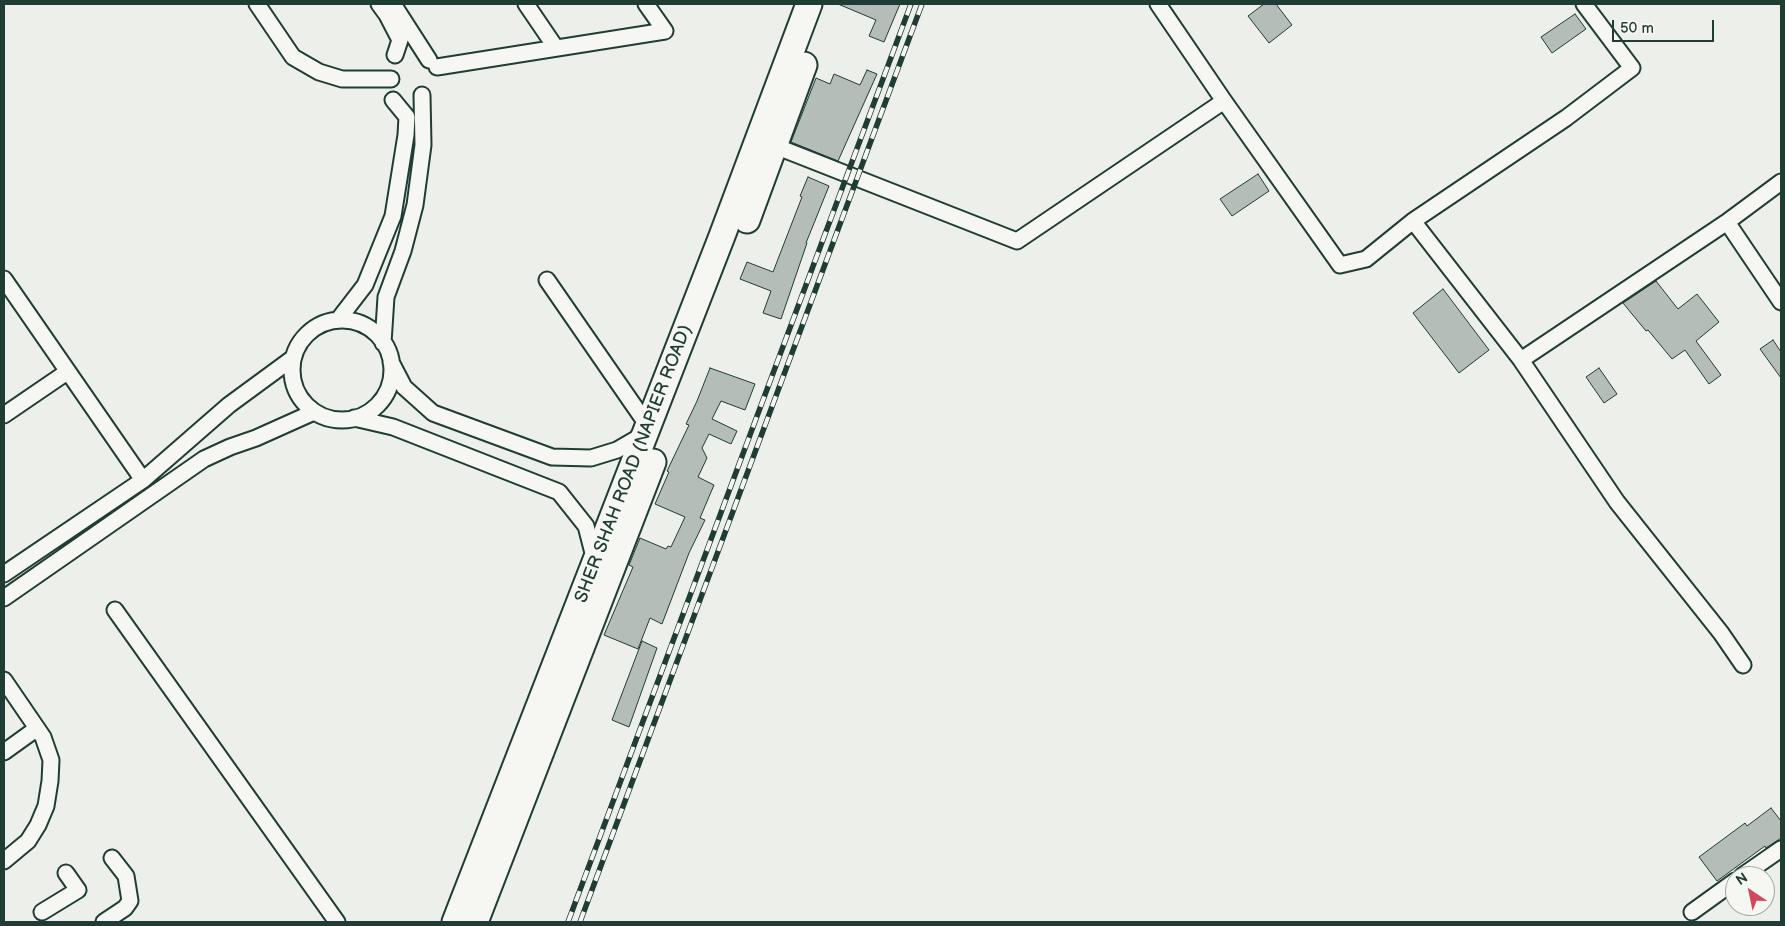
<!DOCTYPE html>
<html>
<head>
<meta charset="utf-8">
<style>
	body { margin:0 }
	#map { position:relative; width:1785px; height:926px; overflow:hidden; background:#edefea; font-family:"Balsamiq Sans",sans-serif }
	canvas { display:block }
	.frame { position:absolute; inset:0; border:5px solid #1f3d34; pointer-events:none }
	.north { position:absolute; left:1725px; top:866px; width:50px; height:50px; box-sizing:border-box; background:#f6f6f2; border:1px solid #a0aca6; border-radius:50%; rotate:326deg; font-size:14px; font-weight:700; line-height:20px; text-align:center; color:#1f3d34 }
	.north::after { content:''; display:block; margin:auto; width:18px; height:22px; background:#d1495b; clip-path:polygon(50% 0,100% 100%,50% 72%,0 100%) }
	.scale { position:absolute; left:1612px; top:20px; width:102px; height:22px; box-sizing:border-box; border:2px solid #1f3d34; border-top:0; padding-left:6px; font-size:15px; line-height:18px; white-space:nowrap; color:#1f3d34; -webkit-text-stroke:4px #f6f6f2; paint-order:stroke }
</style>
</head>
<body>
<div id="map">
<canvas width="1785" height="926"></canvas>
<div class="frame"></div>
<div class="north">N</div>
<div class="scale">50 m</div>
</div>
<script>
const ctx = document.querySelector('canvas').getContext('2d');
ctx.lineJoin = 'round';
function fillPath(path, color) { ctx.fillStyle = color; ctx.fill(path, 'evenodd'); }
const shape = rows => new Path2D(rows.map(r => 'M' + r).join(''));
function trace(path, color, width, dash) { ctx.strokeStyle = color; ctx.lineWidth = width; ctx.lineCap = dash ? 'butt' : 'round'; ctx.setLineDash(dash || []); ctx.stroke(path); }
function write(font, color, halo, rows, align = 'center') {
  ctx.font = font + ' "Balsamiq Sans",sans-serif'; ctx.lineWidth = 4; ctx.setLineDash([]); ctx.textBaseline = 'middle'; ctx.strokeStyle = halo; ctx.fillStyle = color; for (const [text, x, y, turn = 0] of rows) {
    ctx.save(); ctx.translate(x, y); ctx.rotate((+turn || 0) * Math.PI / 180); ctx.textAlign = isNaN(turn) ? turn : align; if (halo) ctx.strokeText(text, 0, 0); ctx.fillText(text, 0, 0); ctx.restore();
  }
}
const building = shape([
	[838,4,900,4,884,42,869,36,876,20,838,4],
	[1264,4,1276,4,1292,25,1269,43,1248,16,1264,4],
	[1575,14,1586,29,1552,53,1541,37,1575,14],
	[867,70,877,74,838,161,791,142,816,78,830,84,834,74,860,85,867,70],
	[1258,174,1269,191,1232,216,1220,199,1258,174],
	[808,177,829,186,806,243,807,243,781,319,763,313,771,291,740,279,747,262,773,272,802,197,800,196,808,177],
	[1656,281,1678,309,1697,294,1719,322,1696,341,1721,375,1709,384,1685,350,1672,359,1648,330,1646,331,1623,303,1656,281],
	[1443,289,1489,350,1459,373,1413,313,1443,289],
	[1773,340,1781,352,1781,378,1760,349,1773,340],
	[710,368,755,384,745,410,721,401,712,419,737,431,731,444,709,434,702,448,707,458,698,477,714,485,700,518,705,520,689,553,662,624,650,618,638,649,604,635,633,567,629,565,640,538,666,549,668,546,671,547,685,517,655,504,669,472,667,471,689,425,686,424,697,401,710,368],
	[1599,368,1617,394,1604,403,1586,377,1599,368],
	[642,641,657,648,629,727,612,720,642,641],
	[1771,808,1781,821,1781,838,1766,848,1765,846,1717,881,1699,857,1745,823,1747,826,1771,808]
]);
const minor = shape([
	[257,4,293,57,319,72,342,79,391,79],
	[379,4,387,15,400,40,395,55],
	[393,4,429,60],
	[526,4,556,48],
	[1158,4,1224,101,1340,265,1366,259,1413,221,1566,118,1632,68,1584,4],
	[437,67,665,31,646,4],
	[775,146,1017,241,1224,101],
	[1413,221,1521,360,1617,502,1721,633,1743,665],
	[1727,222,1781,302],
	[4,279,143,480],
	[338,320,365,285,393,216,406,135,407,117,393,100],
	'292 370a50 50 0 1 1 100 0a50 50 0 1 1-100 0Z',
	[383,343,386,297,403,251,415,205,423,145,422,95],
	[1521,360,1727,222,1781,182],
	[391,362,404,387,433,413,552,457,591,458,617,450,636,439,648,426,547,280],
	[4,415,67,372],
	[354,418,393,427,559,492,586,526,595,561],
	[4,574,143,480,229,405,293,358],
	[4,598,204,459,230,447,256,438,314,412],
	[115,610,337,922],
	[4,680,43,737,51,760,50,781,46,806,38,825,28,841,4,861],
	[4,752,36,729],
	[1742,876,1781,849],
	[42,912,78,890,66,873],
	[1692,912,1735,881],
	[104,922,125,908,130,901,126,876,112,858]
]);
const primary = shape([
	[747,220,804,65],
	[455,922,722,236,809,4],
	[475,922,653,462]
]);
const rail = shape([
	[568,922,911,4],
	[580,922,922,4]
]);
const streetNames = [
	["SHER SHAH ROAD (NAPIER ROAD)",634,464,-69]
];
fillPath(building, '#b4bdb8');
trace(building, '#1f3d34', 1);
trace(minor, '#1f3d34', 19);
trace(primary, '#1f3d34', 29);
trace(minor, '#f6f6f2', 15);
trace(primary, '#f6f6f2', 25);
trace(rail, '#1f3d34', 5.5);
trace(rail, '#f6f6f2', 4, [11]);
write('18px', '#1f3d34', '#f6f6f2', streetNames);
</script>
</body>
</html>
